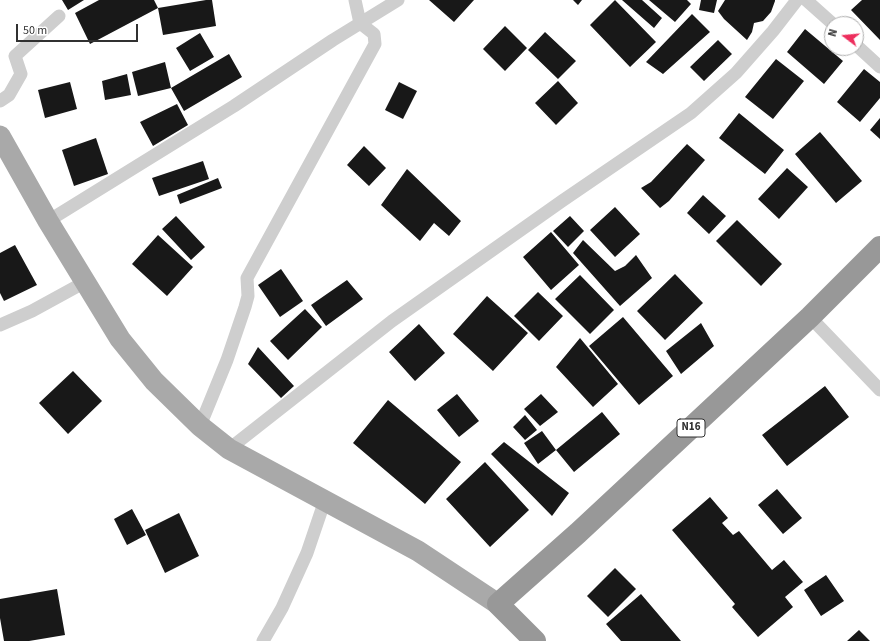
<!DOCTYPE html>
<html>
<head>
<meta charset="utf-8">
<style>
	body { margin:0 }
	#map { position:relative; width:880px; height:641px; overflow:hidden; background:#fff; font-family:"Source Sans 3",sans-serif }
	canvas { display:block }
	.north { position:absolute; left:824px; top:16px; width:40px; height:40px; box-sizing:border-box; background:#fff; border:1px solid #adadad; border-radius:50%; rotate:286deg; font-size:11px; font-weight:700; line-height:16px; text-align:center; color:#313131 }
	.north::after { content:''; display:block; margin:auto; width:14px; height:18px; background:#ed2e5d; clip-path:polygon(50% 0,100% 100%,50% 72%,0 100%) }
	.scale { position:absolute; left:16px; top:24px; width:122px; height:18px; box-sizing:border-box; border:2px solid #313131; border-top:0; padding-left:5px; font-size:12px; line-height:14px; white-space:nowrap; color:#313131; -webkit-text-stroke:3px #fff; paint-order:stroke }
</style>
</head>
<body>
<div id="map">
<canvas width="880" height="641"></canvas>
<div class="north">N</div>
<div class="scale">50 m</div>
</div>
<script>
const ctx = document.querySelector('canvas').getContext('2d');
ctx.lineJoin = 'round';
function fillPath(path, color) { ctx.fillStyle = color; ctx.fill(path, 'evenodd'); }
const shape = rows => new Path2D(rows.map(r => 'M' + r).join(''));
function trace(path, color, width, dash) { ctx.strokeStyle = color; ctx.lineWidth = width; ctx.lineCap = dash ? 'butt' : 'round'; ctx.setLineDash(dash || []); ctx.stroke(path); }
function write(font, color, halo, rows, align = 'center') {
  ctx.font = font + ' "Source Sans 3",sans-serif'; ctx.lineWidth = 4; ctx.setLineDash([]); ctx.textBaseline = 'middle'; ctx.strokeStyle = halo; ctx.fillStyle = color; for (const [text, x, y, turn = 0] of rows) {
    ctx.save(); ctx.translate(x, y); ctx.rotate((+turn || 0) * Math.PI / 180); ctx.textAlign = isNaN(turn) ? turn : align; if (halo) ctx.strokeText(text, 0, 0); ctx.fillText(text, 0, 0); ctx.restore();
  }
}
const building = shape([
	[62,0,84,0,68,10],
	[99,0,154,0,158,8,90,44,75,13],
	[206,0,212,0,216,26,163,35,158,8],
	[429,0,474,0,454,22],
	[573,0,582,0,578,5],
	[615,0,656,42,630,67,590,25],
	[622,0,642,0,662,18,654,28],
	[649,0,687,0,691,4,675,22],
	[701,0,717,0,714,13,699,10],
	[725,0,775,0,775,1,771,12,763,21,754,23,752,32,747,40,724,19,718,11],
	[862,0,880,0,880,40,851,10],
	[692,14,710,32,663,74,646,62],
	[505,26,527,48,505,71,483,49],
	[805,29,843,61,824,84,787,52],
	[545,32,576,61,558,79,528,50],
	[200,33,214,57,190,71,176,48],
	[718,40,732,54,704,81,690,67],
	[229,54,242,77,184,111,171,88],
	[776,59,804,81,773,119,745,97],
	[165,62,171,88,138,96,132,72],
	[864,69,880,82,880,98,860,122,837,102],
	[127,74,131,95,105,100,102,81],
	[558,81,578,103,556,125,535,103],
	[70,82,77,109,45,118,38,90],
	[399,82,417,91,403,119,385,110],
	[177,104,188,125,153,146,140,122],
	[739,113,784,150,765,174,719,138],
	[880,118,880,139,870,130],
	[820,132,862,181,836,203,795,154],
	[96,138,108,174,74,186,62,150],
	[687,144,705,160,669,201,660,208,641,188,651,182],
	[364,146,386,168,369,186,347,165],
	[203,161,209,179,159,196,152,178],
	[787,168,808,187,779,219,758,199],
	[407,169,461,221,449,236,434,223,420,241,381,205],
	[218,178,222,188,180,204,177,195],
	[703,195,726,216,709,234,687,213],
	[615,207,640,234,615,257,590,230],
	[176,216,205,247,191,260,162,229],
	[570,216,584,231,568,247,553,231],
	[737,220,782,264,761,286,716,241],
	[551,232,579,265,551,290,523,257],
	[158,235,193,267,167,296,132,264],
	[583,240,615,271,625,266,636,255,652,278,620,306,573,253],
	[15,245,37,285,4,301,0,293,0,253],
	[281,269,303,301,280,317,258,285],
	[675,274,703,303,665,340,637,311],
	[580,275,614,310,590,334,555,299],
	[347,280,363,299,326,326,311,305],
	[538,292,563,316,539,341,514,316],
	[487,296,528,333,493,371,453,334],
	[305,309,322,327,288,360,270,341],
	[623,317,673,376,639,405,589,346],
	[701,323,714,346,681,374,666,351],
	[419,324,445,353,415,381,389,352],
	[580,338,618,384,593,407,556,367],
	[258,347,294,386,281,398,248,364],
	[73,371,102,401,68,434,39,403],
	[825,386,849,417,787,466,762,435],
	[457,394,479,421,459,437,437,410],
	[541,394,558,412,540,426,524,409],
	[388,400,461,462,425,504,353,443],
	[602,412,620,434,574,472,556,450],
	[525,415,537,430,525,440,513,427],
	[542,431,556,450,538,464,524,443],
	[504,442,569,493,552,516,491,454],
	[485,462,529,510,490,547,446,499],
	[777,489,802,518,783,534,758,505],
	[710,497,728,518,722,523,733,535,739,531,772,570,784,560,803,582,785,597,793,607,758,637,732,607,735,604,672,530],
	[132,509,146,535,127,545,114,519],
	[179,513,199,556,165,573,145,530],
	[615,568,636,589,608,617,587,596],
	[826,575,844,601,821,616,804,590],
	[57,589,65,635,29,641,4,641,0,618,0,599],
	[641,594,681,641,621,641,606,624],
	[859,630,870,641,847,641]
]);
const street = shape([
	[806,0,833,24],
	[856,45,880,67],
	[0,101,9,95,21,74,15,56,59,16],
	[48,221,234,106,333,40,398,0],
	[810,317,880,390],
	[0,325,32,311,85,282],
	[200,426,227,360,245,307,248,296,247,278,375,44,374,34,360,23,355,0],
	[229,449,392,321,562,201,691,113,736,73,773,31,797,0],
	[263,641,282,608,307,553,325,500]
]);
const primary = shape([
	[0,136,48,221,120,339,154,381,200,426,229,449,418,551,498,604]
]);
const highway = shape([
	[535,641,498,604,578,533,810,317,880,247]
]);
const shields = [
	[691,428,28]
];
const shieldNames = [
	["N16",691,428]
];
fillPath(building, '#181818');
trace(street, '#cecece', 13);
trace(primary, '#a9a9a9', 21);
trace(highway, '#989898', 22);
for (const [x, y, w] of shields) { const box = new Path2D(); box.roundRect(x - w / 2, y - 9, w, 18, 3); ctx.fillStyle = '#fff'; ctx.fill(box); trace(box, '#313131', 1); }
write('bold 11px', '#313131', null, shieldNames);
</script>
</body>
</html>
